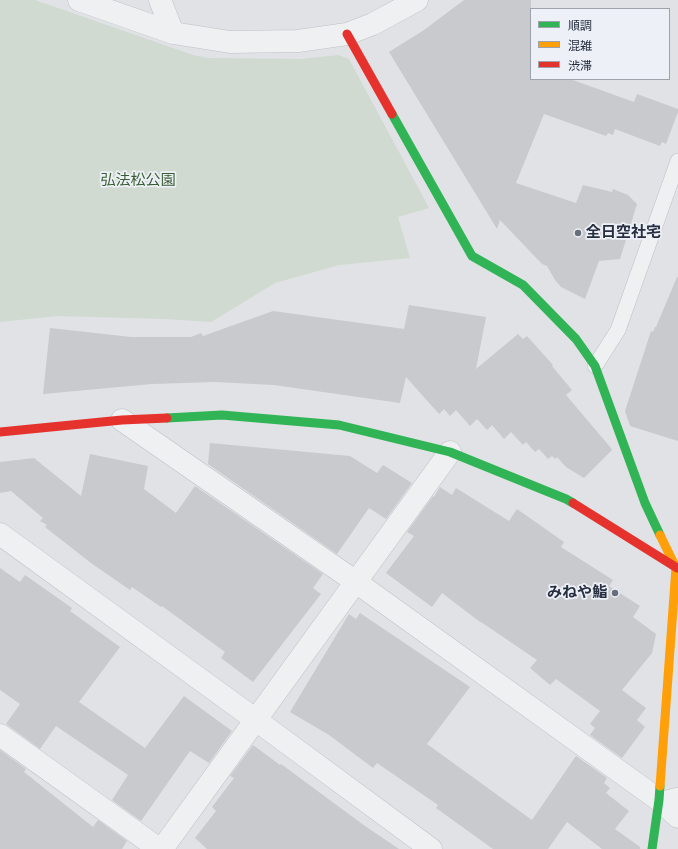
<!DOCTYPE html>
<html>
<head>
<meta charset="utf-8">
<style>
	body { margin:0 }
	#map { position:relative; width:678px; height:849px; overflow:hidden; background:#e0e2e5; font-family:Karla,"Noto Sans JP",sans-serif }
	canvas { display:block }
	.legend { position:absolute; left:530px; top:8px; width:140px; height:72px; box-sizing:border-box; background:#edf0f6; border:1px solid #9da2ad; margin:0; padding:5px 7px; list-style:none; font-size:12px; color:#262e40 }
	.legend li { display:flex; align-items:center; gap:8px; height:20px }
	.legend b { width:20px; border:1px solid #9da2ad }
</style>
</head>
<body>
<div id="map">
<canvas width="678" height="849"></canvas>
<ul class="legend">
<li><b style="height:5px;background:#30b455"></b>順調</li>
<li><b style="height:5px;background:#ff9f0a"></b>混雑</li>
<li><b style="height:5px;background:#e5322d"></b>渋滞</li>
</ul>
</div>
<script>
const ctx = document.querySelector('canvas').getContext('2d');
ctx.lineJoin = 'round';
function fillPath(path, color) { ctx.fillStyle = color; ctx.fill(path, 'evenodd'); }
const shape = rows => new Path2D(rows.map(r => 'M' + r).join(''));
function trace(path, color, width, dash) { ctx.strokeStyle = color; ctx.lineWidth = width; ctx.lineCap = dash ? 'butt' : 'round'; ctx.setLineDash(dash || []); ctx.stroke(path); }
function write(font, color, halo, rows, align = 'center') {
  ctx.font = font + ' Karla,"Noto Sans JP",sans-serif'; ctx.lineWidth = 3.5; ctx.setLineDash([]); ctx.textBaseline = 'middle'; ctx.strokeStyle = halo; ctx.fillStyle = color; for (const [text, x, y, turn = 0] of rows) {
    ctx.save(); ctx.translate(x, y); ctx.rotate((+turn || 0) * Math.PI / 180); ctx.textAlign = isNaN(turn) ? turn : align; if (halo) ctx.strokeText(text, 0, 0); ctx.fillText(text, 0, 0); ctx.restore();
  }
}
const green = shape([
	[0,0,35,0,193,55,208,58,301,59,338,55,349,59,429,208,398,217,410,258,339,265,275,283,211,322,165,319,57,316,0,322]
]);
const building = shape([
	[464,0,531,0,531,79,570,79,634,102,637,94,678,109,678,112,666,144,662,142,660,146,615,129,613,135,608,133,606,136,544,114,516,183,576,203,583,185,612,192,613,189,628,195,637,204,620,259,599,261,585,299,561,287,555,280,547,266,542,264,500,220,497,229,389,52,424,30],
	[677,277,678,277,678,441,630,426,625,411,651,331,653,332,655,327,656,327],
	[409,305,486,317,476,369,518,334,523,339,527,336,553,365,552,366,572,390,566,395,611,448,612,450,584,478,566,467,557,457,555,459,552,456,548,459,539,449,535,452,526,442,523,445,511,432,504,439,492,425,487,430,477,419,470,426,456,410,450,416,444,409,439,414,406,377,400,403,274,385,215,382,152,384,43,394,50,328,131,337,191,337,201,333,203,336,273,311,404,329],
	[210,443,350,456,377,473,383,465,412,483,386,519,369,508,337,554,208,464],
	[90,454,148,466,144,489,176,513,195,486,323,574,313,588,321,594,253,682,221,658,225,652,162,606,161,607,132,587,130,590,91,563,45,527,47,525,40,521,43,518,11,491,0,493,0,462,34,458,81,496],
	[440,487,452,495,456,488,509,521,517,509,564,542,561,547,613,580,609,586,640,606,633,617,656,634,652,653,622,690,646,708,637,720,645,727,622,758,590,735,595,728,590,724,600,711,556,679,550,685,530,668,537,660,481,622,480,622,442,593,432,607,386,573,414,536,407,532,433,496,434,497],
	[0,568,20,582,25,575,72,608,70,611,120,647,79,702,145,748,184,696,232,731,209,763,190,751,141,821,112,800,128,775,56,726,40,749,6,724,20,704,0,690],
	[360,613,470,687,427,744,532,820,576,756,607,778,604,783,610,788,606,793,629,811,615,829,640,847,640,849,602,849,567,822,548,849,493,849,436,808,438,805,377,763,373,768,329,735,290,712,349,614,356,619],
	[253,745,280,765,281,764,365,826,399,849,207,849,195,838,216,811,212,807,234,778,230,776],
	[0,750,26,769,24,772,93,827,98,820,127,841,122,849,0,849]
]);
const lane = shape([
	[595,366,618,330,678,161],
	[659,800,678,795]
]);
const street = shape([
	[79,0,173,33,230,42,298,41,347,34,373,24,417,0],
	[160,0,173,33],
	[122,420,356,582,659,800,678,817],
	[0,534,256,720,431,849],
	[0,735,159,849],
	[162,849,450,452]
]);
const fast = shape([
	[392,114,472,256,523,285,576,339,595,366,645,503,660,535],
	[167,418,222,415,339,425,450,452,566,499,573,503],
	[652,849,659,800,660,786]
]);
const slow = shape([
	[660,786,676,568,660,535]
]);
const jam = shape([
	[347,34,392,114],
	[0,432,122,420,167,418],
	[573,503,677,568]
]);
const markers = [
	[578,233,4,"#676d7a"],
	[615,593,4,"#676d7a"]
];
const parkNames = [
	["弘法松公園",138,181]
];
const poiNames = [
	["全日空社宅",586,233],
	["みねや鮨",607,593,"right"]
];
fillPath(green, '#d0dad0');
fillPath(building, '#c8cace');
trace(lane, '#bec0c3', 16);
trace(street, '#bec0c3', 23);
trace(lane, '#eff0f2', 15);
trace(street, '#eff0f2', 22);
trace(fast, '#30b455', 9);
trace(slow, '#ff9f0a', 9);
trace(jam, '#e5322d', 9);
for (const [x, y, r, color] of markers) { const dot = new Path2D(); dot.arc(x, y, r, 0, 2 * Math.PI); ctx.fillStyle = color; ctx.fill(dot); trace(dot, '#edf0f6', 1.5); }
write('15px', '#385d32', '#edf0f6', parkNames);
write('bold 15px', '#262e40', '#edf0f6', poiNames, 'left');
</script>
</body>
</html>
